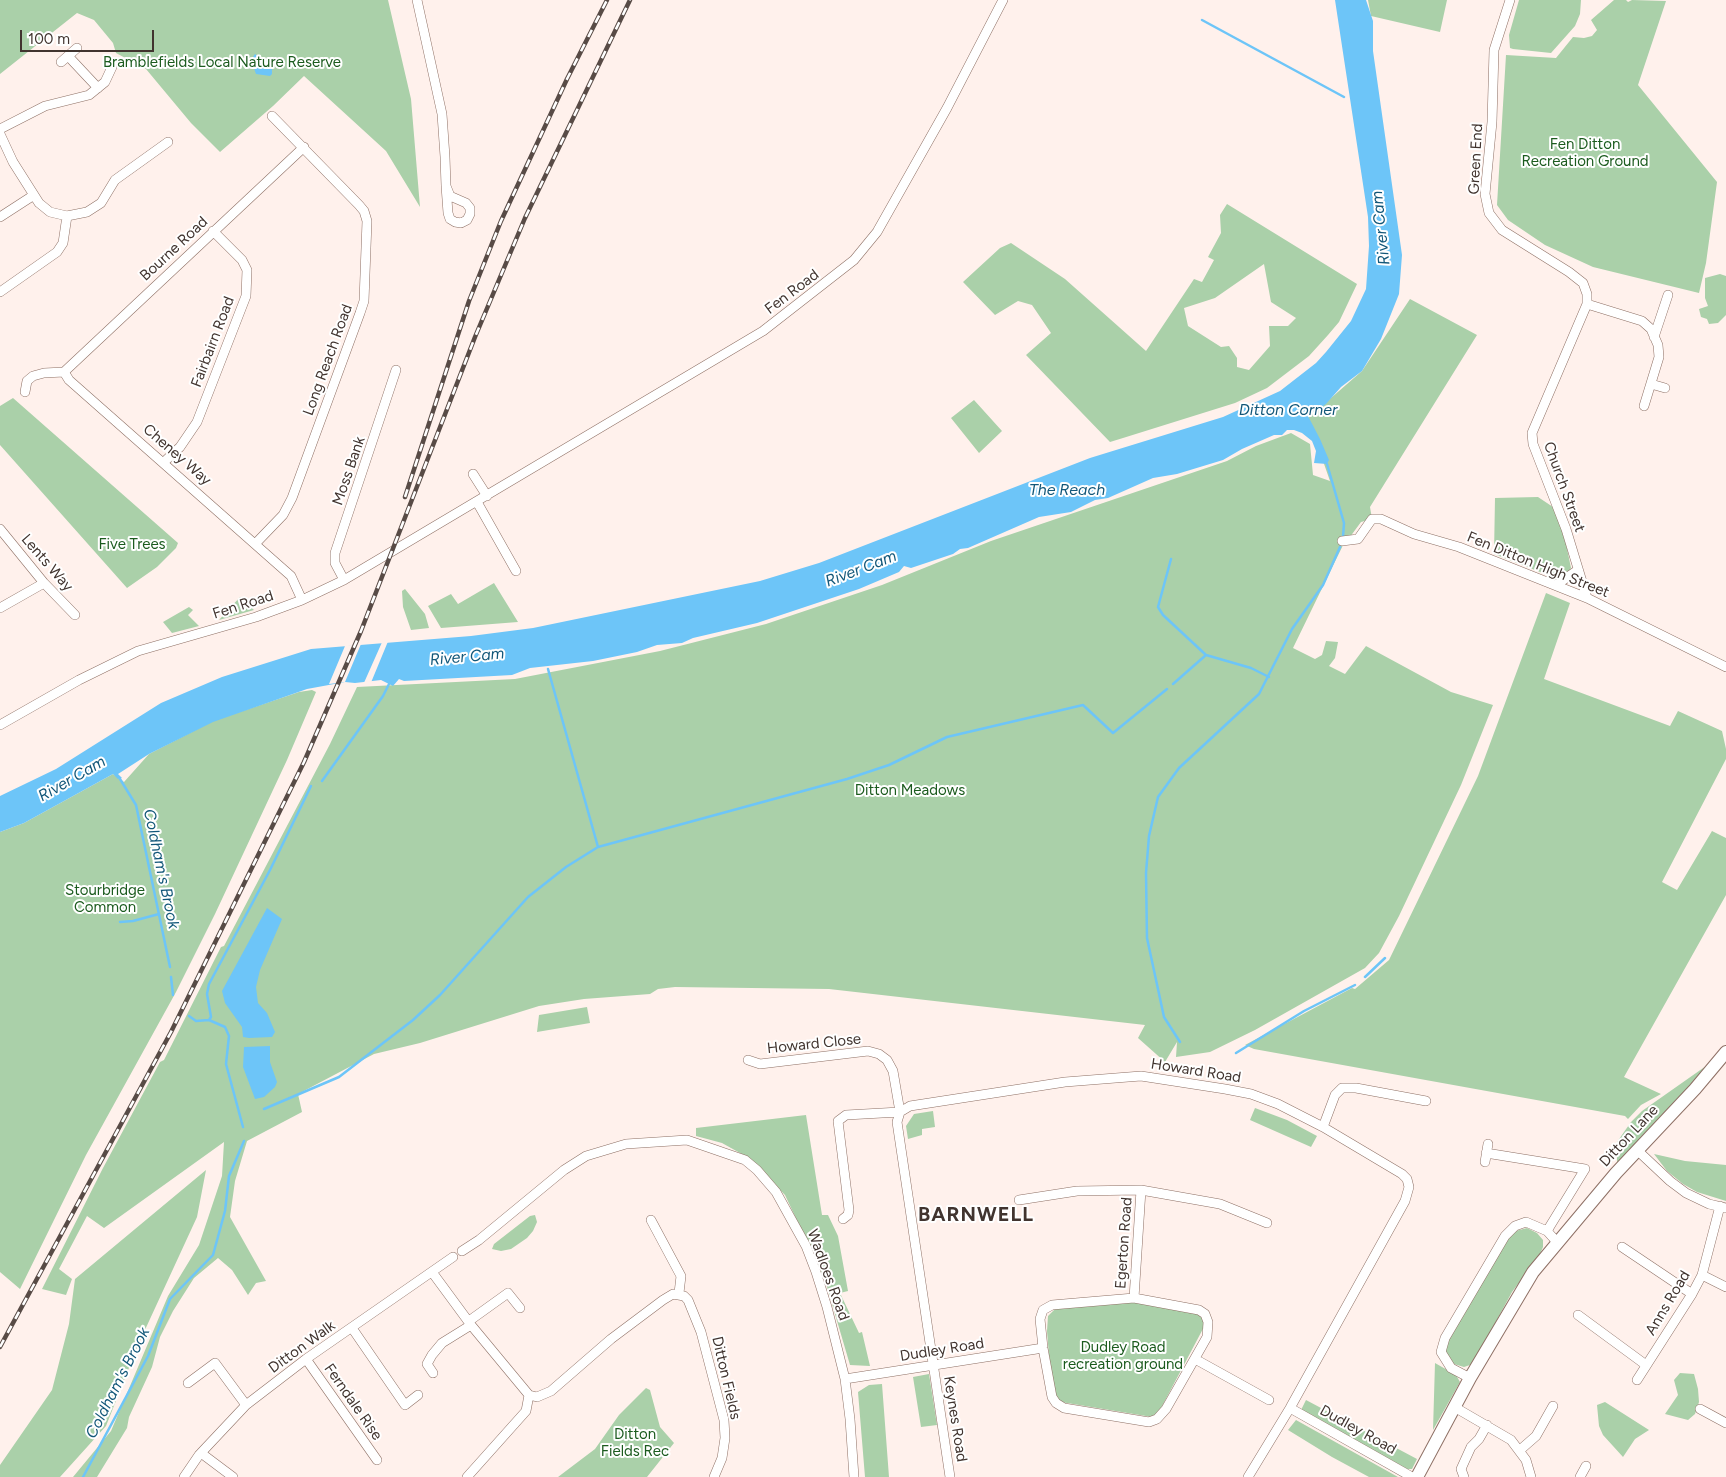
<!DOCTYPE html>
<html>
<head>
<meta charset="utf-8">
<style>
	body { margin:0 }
	#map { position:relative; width:1726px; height:1477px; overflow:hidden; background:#fff1ec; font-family:Figtree,sans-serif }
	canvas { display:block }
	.scale { position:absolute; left:20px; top:30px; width:134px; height:22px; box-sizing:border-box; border:2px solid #41342f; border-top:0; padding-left:6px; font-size:15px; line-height:18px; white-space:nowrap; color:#41342f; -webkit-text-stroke:4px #fff; paint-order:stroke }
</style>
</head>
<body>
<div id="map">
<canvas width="1726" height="1477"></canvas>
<div class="scale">100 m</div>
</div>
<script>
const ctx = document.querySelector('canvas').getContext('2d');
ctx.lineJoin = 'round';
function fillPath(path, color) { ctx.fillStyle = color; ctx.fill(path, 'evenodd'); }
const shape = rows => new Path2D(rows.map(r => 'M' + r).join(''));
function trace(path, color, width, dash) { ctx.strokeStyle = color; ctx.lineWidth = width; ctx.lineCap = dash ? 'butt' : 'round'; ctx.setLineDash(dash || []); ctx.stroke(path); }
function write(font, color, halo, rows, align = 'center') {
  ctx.font = font + ' Figtree,sans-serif'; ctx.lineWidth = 4; ctx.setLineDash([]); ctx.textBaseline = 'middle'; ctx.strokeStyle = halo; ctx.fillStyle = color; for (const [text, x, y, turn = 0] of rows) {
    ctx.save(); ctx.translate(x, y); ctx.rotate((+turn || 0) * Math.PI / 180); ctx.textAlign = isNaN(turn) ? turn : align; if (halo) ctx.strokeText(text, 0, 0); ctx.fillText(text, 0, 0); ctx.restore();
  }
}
const green = shape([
	[0,0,388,0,411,99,420,207,386,151,304,76,273,106,220,152,191,123,146,69,116,53,113,43,94,20,77,13,0,74],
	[1368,0,1447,0,1440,32,1371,16],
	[1519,0,1581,0,1580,14,1575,26,1551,53,1513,49,1510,48,1509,35],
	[1614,0,1626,0,1628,2,1632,0,1666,1,1638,85,1717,182,1706,263,1699,293,1593,267,1545,245,1508,220,1497,205,1506,55,1556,58,1573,37,1584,38,1592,36,1597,30,1591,20],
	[1227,204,1357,284,1339,322,1328,335,1309,356,1267,388,1235,403,1123,438,1110,442,1026,355,1051,333,1032,305,1018,301,995,315,963,282,1000,248,1011,243,1065,279,1146,351,1194,279,1202,282,1214,260,1208,257,1221,233,1220,215],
	[1264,264,1271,302,1296,318,1288,326,1269,326,1270,346,1249,370,1237,367,1237,358,1229,346,1221,347,1188,326,1184,308,1215,298],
	[1720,274,1726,276,1726,315,1718,323,1709,324,1707,319,1701,317,1699,309,1708,306,1705,298,1705,278],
	[1410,299,1477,335,1370,507,1372,519,1361,522,1347,541,1346,539,1293,648,1315,659,1322,655,1326,641,1338,642,1335,658,1329,666,1345,674,1366,646,1451,692,1493,705,1461,785,1399,916,1379,953,1365,968,1255,1030,1210,1052,1176,1057,1177,1042,1165,1062,1138,1038,1145,1025,829,989,675,987,658,989,650,994,584,999,539,1006,420,1043,374,1054,298,1094,302,1112,247,1141,235,1181,230,1217,266,1281,256,1283,248,1295,232,1270,218,1258,194,1278,173,1311,160,1337,152,1367,129,1417,127,1428,97,1477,73,1477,111,1431,168,1296,199,1245,222,1176,224,1142,104,1228,87,1216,59,1269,72,1279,66,1295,42,1289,103,1168,160,1062,164,1060,221,947,224,946,330,744,357,687,515,679,660,651,766,624,882,585,991,541,1227,461,1256,446,1291,433,1310,444,1313,475,1330,481,1308,418,1362,371],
	[13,398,178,543,176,548,157,567,127,588,0,445,0,406],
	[974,400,1002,431,979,453,951,418],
	[1538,497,1553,507,1564,534,1571,568,1568,573,1558,579,1494,554,1495,498],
	[494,583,518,622,441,628,428,606,451,594,458,604],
	[405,589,425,614,429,628,411,630,403,607,402,591],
	[1546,593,1570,603,1544,679,1670,726,1678,711,1722,731,1726,749,1726,759,1662,882,1677,890,1712,831,1726,838,1726,895,1624,1077,1661,1094,1641,1105,1628,1119,1625,1116,1254,1049,1245,1045,1352,988,1355,989,1389,960,1478,776],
	[240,597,254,610,219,620],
	[189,607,193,610,188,615,199,626,172,633,163,622],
	[312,690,316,692,287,760,215,914,176,992,86,1155,20,1289,0,1272,0,832,24,823,113,774,124,782,149,754,213,721,299,692],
	[587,1007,590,1023,537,1032,539,1015],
	[1706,1066,1707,1069,1617,1164,1617,1142,1631,1122,1642,1111],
	[1255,1108,1287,1120,1317,1136,1311,1147,1250,1120],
	[933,1111,935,1127,922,1129,922,1135,908,1139,906,1126,914,1114],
	[806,1115,822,1215,828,1215,838,1236,848,1291,840,1293,859,1333,862,1332,870,1366,850,1365,825,1280,785,1195,749,1158,722,1143,696,1136,696,1128],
	[1654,1154,1685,1161,1726,1165,1726,1201,1697,1192,1683,1184,1667,1171],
	[206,1170,197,1217,138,1345,106,1426,60,1477,0,1477,0,1465,52,1390,69,1324,75,1279],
	[535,1215,537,1222,533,1231,527,1238,511,1249,501,1251,492,1249,494,1244,530,1216],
	[1527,1228,1537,1233,1543,1240,1543,1247,1539,1256,1512,1292,1473,1364,1464,1367,1454,1364,1445,1353,1445,1345,1508,1233],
	[1132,1302,1189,1310,1203,1317,1205,1325,1160,1410,1152,1417,1061,1402,1056,1398,1049,1356,1047,1331,1048,1316,1057,1307],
	[1435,1363,1456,1375,1460,1382,1433,1430],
	[1680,1373,1694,1374,1698,1389,1699,1402,1695,1414,1688,1420,1665,1414,1678,1395,1674,1380],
	[929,1374,937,1425,921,1427,913,1377],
	[882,1384,889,1477,865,1477,858,1392,869,1385],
	[646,1388,650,1390,660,1427,674,1443,647,1477,558,1477,595,1449,619,1415],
	[1306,1400,1417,1459,1412,1469,1407,1469,1301,1410],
	[1605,1402,1649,1430,1635,1439,1623,1457,1603,1435,1599,1426,1597,1405],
	[1296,1420,1398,1477,1369,1477,1332,1457,1288,1430]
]);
const water = shape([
	[1335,0,1366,0,1373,21,1373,51,1402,255,1399,294,1381,339,1362,371,1341,387,1326,404,1308,416,1320,439,1329,460,1327,464,1314,463,1316,451,1312,441,1302,433,1294,430,1287,430,1282,435,1274,435,1242,449,1223,460,1177,474,1153,478,1108,498,1095,500,1071,512,1039,517,968,548,960,549,953,554,911,568,904,566,899,572,859,589,757,623,693,638,682,643,657,645,637,652,593,661,530,668,512,675,404,681,399,679,393,686,381,680,355,683,345,682,307,689,213,722,149,754,118,774,122,778,118,779,113,774,24,823,0,832,0,796,56,769,161,703,222,677,311,649,471,636,533,628,760,581,819,563,1090,458,1223,417,1280,391,1316,363,1326,352,1351,321,1366,289,1369,246,1368,217],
	[255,54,269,63,272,68,272,74,270,76,256,74,251,60],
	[267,908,282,919,260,970,256,987,258,1003,267,1013,275,1032,272,1037,249,1038,243,1037,242,1027,225,1003,222,991],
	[270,1046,270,1062,277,1082,275,1087,264,1097,255,1099,243,1067,244,1047]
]);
const pier = shape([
	[389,639,370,685,363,685,383,640],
	[361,644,345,682,329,684,345,646]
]);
const stream = shape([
	[1202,20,1344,97],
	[1327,464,1344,523,1343,537],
	[1171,559,1158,607,1163,615,1206,655],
	[548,669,598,847],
	[1173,684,1206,655,1251,668,1269,677],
	[120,779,136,805,170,967],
	[322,781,383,696,390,682],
	[120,922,133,921,159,914],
	[171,977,173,995],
	[1365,977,1385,958],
	[189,1016,196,1021,209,1020,225,1027,229,1036,226,1064,243,1127],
	[209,1020,211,1017,207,994,209,984,270,870,311,786],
	[1180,1042,1164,1017,1147,938,1146,873,1149,836,1158,797,1179,768,1259,694,1292,629,1323,585,1340,547],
	[1236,1053,1304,1011,1355,985],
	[264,1109,339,1077,413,1020,440,995,528,897,566,867,598,847,847,779,889,765,947,737,1083,705,1113,733,1167,689],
	[83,1477,148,1356,170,1299,213,1255,225,1211,229,1176,244,1141]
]);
const minor = shape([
	[417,0,442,114,445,157,446,186,448,213,450,219,455,222,461,223,467,220,470,214,470,208,466,203,450,196,446,186],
	[1510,0,1494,50,1492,122,1485,194,1489,213,1502,230,1569,272,1583,283,1587,294,1587,304,1532,433,1533,444,1566,529,1587,598],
	[68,56,98,88],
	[61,62,77,48],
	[0,129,45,106,89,95,105,82,112,67],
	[0,134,13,162,39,203,50,212,67,216,87,212,101,203,115,180,168,142],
	[0,217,34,195],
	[0,292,57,252,63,243,67,216],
	[1587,304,1642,321,1651,329,1658,345,1659,357,1644,406],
	[1654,337,1668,295],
	[64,372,69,380,291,576,302,600],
	[64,372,304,147],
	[1651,384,1665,388],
	[25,392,27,381,33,376,44,373,64,372],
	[164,462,180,447,197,422,246,296,247,270,242,260,213,231],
	[473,474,487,496],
	[477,502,516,571],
	[0,529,44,583,75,615],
	[1342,541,1358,539,1372,519,1381,519,1414,534,1459,547,1587,598,1726,667],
	[256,543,283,515,292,498,360,313,364,301,367,221,364,211,359,205,272,116],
	[344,580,335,563,335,553,396,370],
	[1556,585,1578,570],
	[0,608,44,583],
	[0,725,79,680,138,651,256,617,302,600,344,580,763,331,854,260,877,232,947,108,1003,0],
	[748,1060,760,1064,868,1051,879,1054,887,1060,893,1071,900,1112,846,1115,838,1121,849,1210,848,1215,843,1219],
	[1323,1127,1335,1095,1342,1088,1356,1088,1426,1101],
	[1637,1150,1670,1181,1686,1193,1709,1204,1726,1208],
	[1486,1153,1585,1169,1547,1231],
	[1485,1162,1488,1144],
	[1019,1200,1077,1191,1141,1190,1220,1204,1267,1223],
	[651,1220,681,1276,679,1293],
	[1622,1247,1692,1294],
	[462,1251,479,1240,564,1170,586,1156,626,1144,687,1140,745,1160,757,1170,776,1192,806,1246,816,1272,827,1307,845,1379,850,1419,854,1477],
	[432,1272,471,1325,529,1395,537,1397,551,1391,611,1339,663,1300,673,1294,684,1296,688,1300,701,1332,724,1420,725,1438,722,1458,714,1477],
	[1702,1275,1726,1287],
	[1134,1298,1199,1310,1205,1314,1208,1322,1207,1337,1166,1409,1157,1419,1149,1422,1064,1408,1056,1403,1052,1397,1043,1348,1040,1319,1043,1310,1052,1305,1134,1298],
	[1134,1298,1141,1190],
	[1578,1315,1646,1365],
	[469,1321,508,1293,520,1308],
	[352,1328,405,1405,418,1395],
	[306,1359,377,1460],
	[1195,1359,1269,1400],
	[433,1373,427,1364,432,1355,442,1343,471,1325],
	[1470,1378,1451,1368,1441,1352,1445,1338,1505,1236,1515,1226,1526,1222,1547,1231,1557,1242],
	[845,1379,1043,1348],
	[1637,1380,1692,1294,1702,1275,1720,1206],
	[188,1383,215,1363,246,1405],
	[1290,1408,1412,1477],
	[1456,1408,1511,1440,1526,1460,1531,1477],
	[1700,1409,1726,1423],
	[1520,1450,1536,1436,1553,1406],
	[201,1453,233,1477],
	[184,1477,199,1455,246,1405,306,1359,453,1257],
	[467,1477,526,1411,529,1395],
	[950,1477,897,1122,900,1112,910,1106,1065,1082,1141,1076,1225,1089,1251,1094,1278,1104,1323,1127,1402,1174,1407,1179,1409,1187,1405,1201,1290,1408,1248,1477],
	[1464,1477,1461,1469,1471,1447,1479,1439,1487,1425],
	[1580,1477,1586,1466]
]);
const secondary = shape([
	[1417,1477,1470,1378,1533,1272,1616,1173,1695,1089,1726,1052]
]);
const rail = shape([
	[405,497,469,301,501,221,567,79,607,0],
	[0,1347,171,1032,304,762,361,631,475,337,525,218,630,0]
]);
const parkNames = [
	["Bramblefields Local Nature Reserve",222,63],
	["Fen Ditton",1585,145],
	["Recreation Ground",1585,162],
	["Five Trees",132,545],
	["Ditton Meadows",910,791],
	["Stourbridge",105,891],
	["Common",105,908],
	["Dudley Road",1123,1348],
	["recreation ground",1123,1365],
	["Ditton",635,1435],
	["Fields Rec",635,1452]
];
const streetNames = [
	["Green End",1476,159,-87],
	["Bourne Road",174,249,-43],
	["Fen Road",792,292,-37],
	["Fairbairn Road",213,342,-69],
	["Long Reach Road",328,360,-70],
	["Cheney Way",177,455,41],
	["Moss Bank",349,471,-71],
	["Church Street",1564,487,70],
	["Lents Way",47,563,49],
	["Fen Ditton High Street",1538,565,22],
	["Fen Road",243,605,-18],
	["Howard Close",814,1044,-6],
	["Howard Road",1196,1071,9],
	["Ditton Lane",1629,1136,-47],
	["Egerton Road",1124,1243,-86],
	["Wadloes Road",828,1275,70],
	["Anns Road",1668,1303,-59],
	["Ditton Walk",302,1347,-36],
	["Dudley Road",942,1350,-9],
	["Ditton Fields",726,1378,77],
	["Ferndale Rise",353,1402,55],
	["Keynes Road",955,1419,81],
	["Dudley Road",1358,1430,29]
];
const waterNames = [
	["River Cam",1381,228,-96],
	["Ditton Corner",1288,410],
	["The Reach",1067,490],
	["River Cam",861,569,-21],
	["River Cam",467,657,-5],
	["River Cam",72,779,-30],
	["Coldham's Brook",161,869,78],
	["Coldham's Brook",118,1383,-63]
];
const districtNames = [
	["BARNWELL",976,1215]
];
fillPath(green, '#aad0a9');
fillPath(water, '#6dc5f8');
fillPath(pier, '#fff1ec');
trace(stream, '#6dc5f8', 2.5);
trace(minor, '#8e7065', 10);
trace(secondary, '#8e7065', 14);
trace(minor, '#fff', 9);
trace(secondary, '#fff', 12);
trace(rail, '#584b46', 4.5);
trace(rail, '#fff', 2.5, [8]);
write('15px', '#1b5b1e', '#fff', parkNames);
write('15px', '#41342f', '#fff', streetNames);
write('italic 16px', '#125779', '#fff', waterNames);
ctx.letterSpacing = '1px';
write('bold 20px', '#41342f', '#fff', districtNames);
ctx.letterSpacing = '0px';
</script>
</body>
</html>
